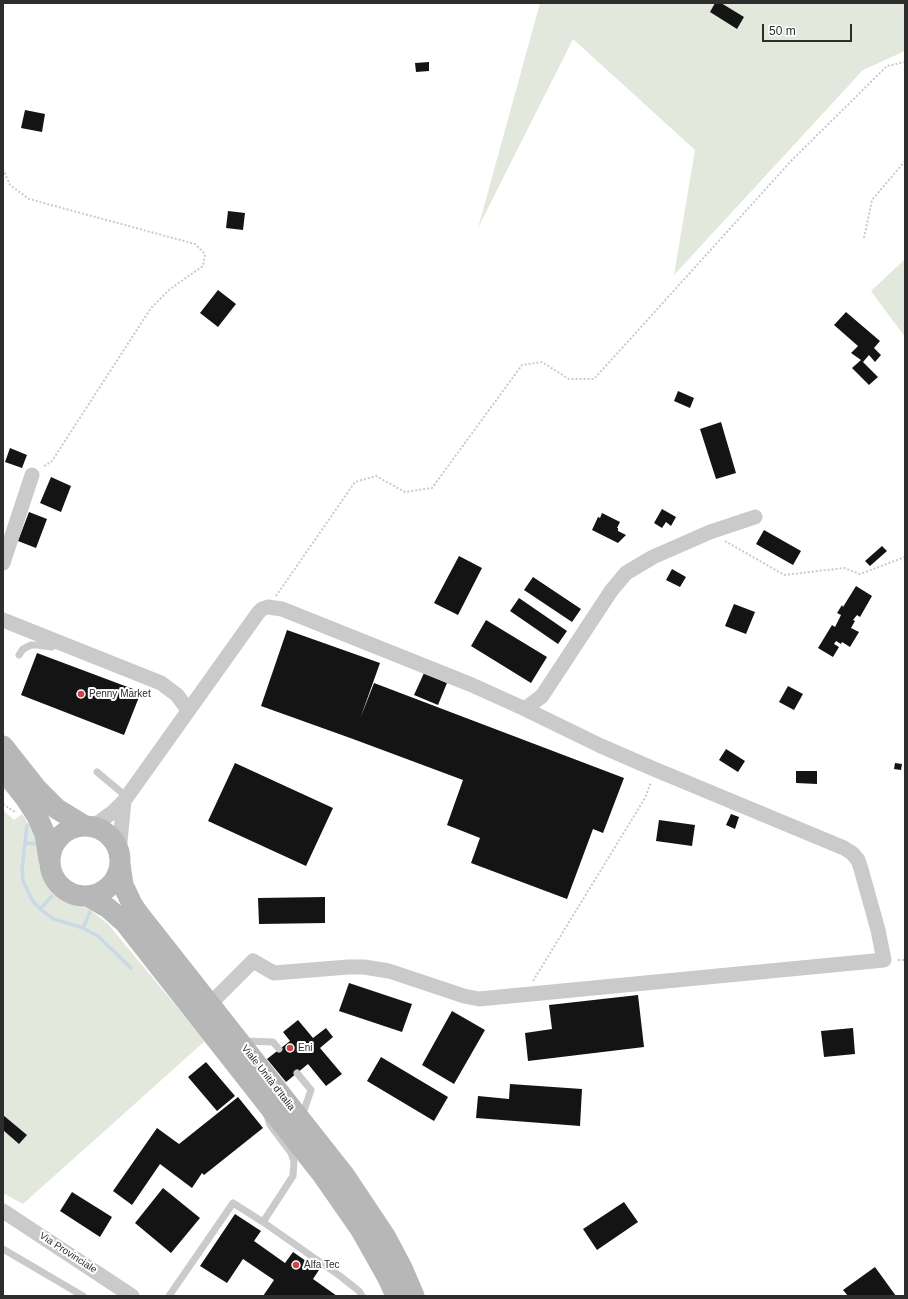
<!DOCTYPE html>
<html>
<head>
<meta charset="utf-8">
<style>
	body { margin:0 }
	#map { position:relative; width:908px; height:1299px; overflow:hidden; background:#fff; font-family:Helvetica,sans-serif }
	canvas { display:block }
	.frame { position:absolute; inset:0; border:4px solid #2d2d2d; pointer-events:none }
	.scale { position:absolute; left:762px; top:24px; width:90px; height:18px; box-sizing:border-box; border:2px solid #2d2d2d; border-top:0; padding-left:5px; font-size:12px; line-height:14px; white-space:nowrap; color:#2d2d2d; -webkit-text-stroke:3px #fff; paint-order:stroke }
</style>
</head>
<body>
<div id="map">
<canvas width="908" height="1299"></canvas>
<div class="frame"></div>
<div class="scale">50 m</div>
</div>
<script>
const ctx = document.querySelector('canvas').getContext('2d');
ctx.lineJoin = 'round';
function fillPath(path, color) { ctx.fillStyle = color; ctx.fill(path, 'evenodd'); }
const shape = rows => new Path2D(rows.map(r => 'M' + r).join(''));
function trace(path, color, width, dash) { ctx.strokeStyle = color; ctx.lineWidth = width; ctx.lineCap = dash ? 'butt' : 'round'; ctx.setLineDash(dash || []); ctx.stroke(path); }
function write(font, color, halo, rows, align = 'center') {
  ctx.font = font + ' Helvetica,sans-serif'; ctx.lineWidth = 4; ctx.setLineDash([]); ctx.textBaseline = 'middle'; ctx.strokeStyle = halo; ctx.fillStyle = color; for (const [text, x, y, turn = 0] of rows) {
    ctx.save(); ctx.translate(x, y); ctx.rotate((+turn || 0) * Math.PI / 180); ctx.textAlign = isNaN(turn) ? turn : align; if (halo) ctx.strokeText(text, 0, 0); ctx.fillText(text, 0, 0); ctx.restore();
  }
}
const green = shape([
	[540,3,905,3,905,51,863,70,674,275,695,150,573,39,478,228],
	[905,259,905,337,871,291],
	[3,810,14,820,22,814,42,844,43,860,48,876,58,889,76,902,93,912,108,924,205,1041,23,1204,3,1193]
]);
const stream = shape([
	[27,825,22,868,23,881,32,900,40,909,54,919,83,928,99,937,131,968],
	[25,843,40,844],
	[40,909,52,896],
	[83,928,90,912]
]);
const building = shape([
	[715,3,721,3,744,17,737,29,710,12],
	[429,62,429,71,416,72,415,63],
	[25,110,45,114,42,132,21,128],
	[228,211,245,213,243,230,226,228],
	[218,290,236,304,218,327,200,313],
	[846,312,880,341,874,348,881,355,875,362,869,355,863,362,878,377,869,385,852,368,861,360,851,353,858,346,834,325],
	[678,391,694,398,690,408,674,401],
	[721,422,736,473,716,479,700,429],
	[10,448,27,455,22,468,5,462],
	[51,477,71,486,61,512,40,503],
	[662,509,676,517,671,526,666,522,662,528,654,523],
	[29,512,47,519,36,548,18,541],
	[602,513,620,522,617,528,618,528,618,531,626,535,618,543,592,530,598,517,600,518],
	[764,530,801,551,793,565,756,544],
	[882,546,887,551,870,566,865,561],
	[459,556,482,568,458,615,434,603],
	[672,569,686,577,680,587,666,580],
	[533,577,581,609,572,622,524,590],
	[856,586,872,596,860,617,857,615,853,620,855,621,851,628,859,632,850,647,842,642,841,644,836,641,834,644,839,647,833,657,818,648,832,625,835,627,841,615,837,613,842,605,843,607],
	[519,598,567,631,558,644,510,611],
	[734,604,755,612,746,634,725,626],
	[486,620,547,657,531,683,471,646],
	[287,630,380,663,360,719,374,683,624,778,603,833,593,829,567,899,471,863,480,838,447,825,463,780,353,739,261,706],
	[37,653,141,692,124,735,21,695],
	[424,673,447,683,438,705,414,695],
	[788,686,803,694,794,710,779,702],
	[726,749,745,761,738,772,719,760],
	[235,763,333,808,306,866,208,821],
	[895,763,902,764,901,770,894,769],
	[796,771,817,771,817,784,796,783],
	[731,814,739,817,735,829,726,825],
	[659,820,695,825,692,846,656,841],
	[325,897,325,923,259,924,258,898],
	[349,983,412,1004,402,1032,339,1011],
	[638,995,644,1047,528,1061,525,1033,552,1029,549,1005],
	[452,1011,485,1030,454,1084,422,1065],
	[298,1020,313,1038,326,1028,333,1037,320,1048,342,1074,326,1086,308,1064,286,1082,267,1059,290,1041,283,1032],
	[853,1028,855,1054,824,1057,821,1031],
	[381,1057,448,1097,434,1121,367,1081],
	[206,1062,235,1096,217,1111,188,1077],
	[510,1084,582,1089,580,1126,476,1118,478,1096,509,1099],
	[238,1097,263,1128,204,1175,202,1173,192,1188,160,1164,132,1205,113,1191,157,1128,179,1144],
	[3,1115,27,1135,19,1144,3,1130],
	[163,1188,200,1218,171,1253,135,1223],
	[72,1192,112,1217,100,1237,60,1211],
	[624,1202,638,1222,597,1250,583,1229],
	[235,1214,261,1231,254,1241,285,1263,293,1252,319,1270,313,1279,337,1296,263,1296,274,1280,243,1259,227,1283,200,1266],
	[875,1267,896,1296,848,1296,843,1290]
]);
const path = shape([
	[3,169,10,185,29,199,195,244,205,254,203,266,170,289,151,308,52,461,43,467],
	[864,238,872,200,905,161],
	[725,541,784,575,844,568,860,574,905,557],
	[276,596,355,482,376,476,405,492,432,488,522,365,542,362,569,379,594,379,791,161,887,66,905,62],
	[3,804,15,812],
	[898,960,905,960],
	[533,981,645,798,651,782]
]);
const service = shape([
	[19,655,23,649,31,645,37,645,52,647,56,643],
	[97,772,127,797],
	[244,1041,273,1042,279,1049],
	[297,1073,311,1090,302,1116],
	[263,1222,340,1276,359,1291,362,1296],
	[3,1249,83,1296],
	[169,1296,233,1203,263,1222,293,1176,294,1161,291,1153,270,1125,267,1116]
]);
const minor = shape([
	[3,563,32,475],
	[3,620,161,683,177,695,188,710],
	[92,827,113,812,124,801,258,613,262,609,268,607,282,609,472,685,525,709,542,696,611,591,626,573,653,557,710,532,755,517],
	[119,851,124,801],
	[210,1004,253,961,274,973,348,967,364,967,389,971,464,996,479,999,884,960,878,930,861,869,858,860,852,853,844,848,654,769,601,746,525,709],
	[3,1211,132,1296]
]);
const secondary = shape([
	[3,746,37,789,57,809,85,826],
	[3,770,26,799,37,816,45,834,49,860],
	'50 861a35 35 0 1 1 70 0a35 35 0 1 1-70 0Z',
	[120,864,123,885,132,904,138,913,345,1176,385,1236,402,1268,414,1296],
	[89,897,108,908,125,923,322,1174,361,1230,388,1278,396,1296]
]);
const markers = [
	[81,694,4,"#cf4444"],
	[290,1048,4,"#cf4444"],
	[296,1265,4,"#cf4444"]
];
const poiNames = [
	["Penny Market",89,694],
	["Eni",298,1048],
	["Alfa Tec",304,1265]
];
const streetNames = [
	["Viale Unità d'Italia",268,1078,52],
	["Via Provinciale",68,1253,33]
];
fillPath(green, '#e2e9dc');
trace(stream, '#cad9e6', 3.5);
fillPath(building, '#141414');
trace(path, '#cacaca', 2, [2, 2]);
trace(service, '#cacaca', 7);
trace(minor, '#cacaca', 15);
trace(secondary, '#b7b7b7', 21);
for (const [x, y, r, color] of markers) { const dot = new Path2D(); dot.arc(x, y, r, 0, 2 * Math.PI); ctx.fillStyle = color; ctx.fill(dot); trace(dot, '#fff', 1.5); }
write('10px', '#2d2d2d', '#fff', poiNames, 'left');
write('10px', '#2d2d2d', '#fff', streetNames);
</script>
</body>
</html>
